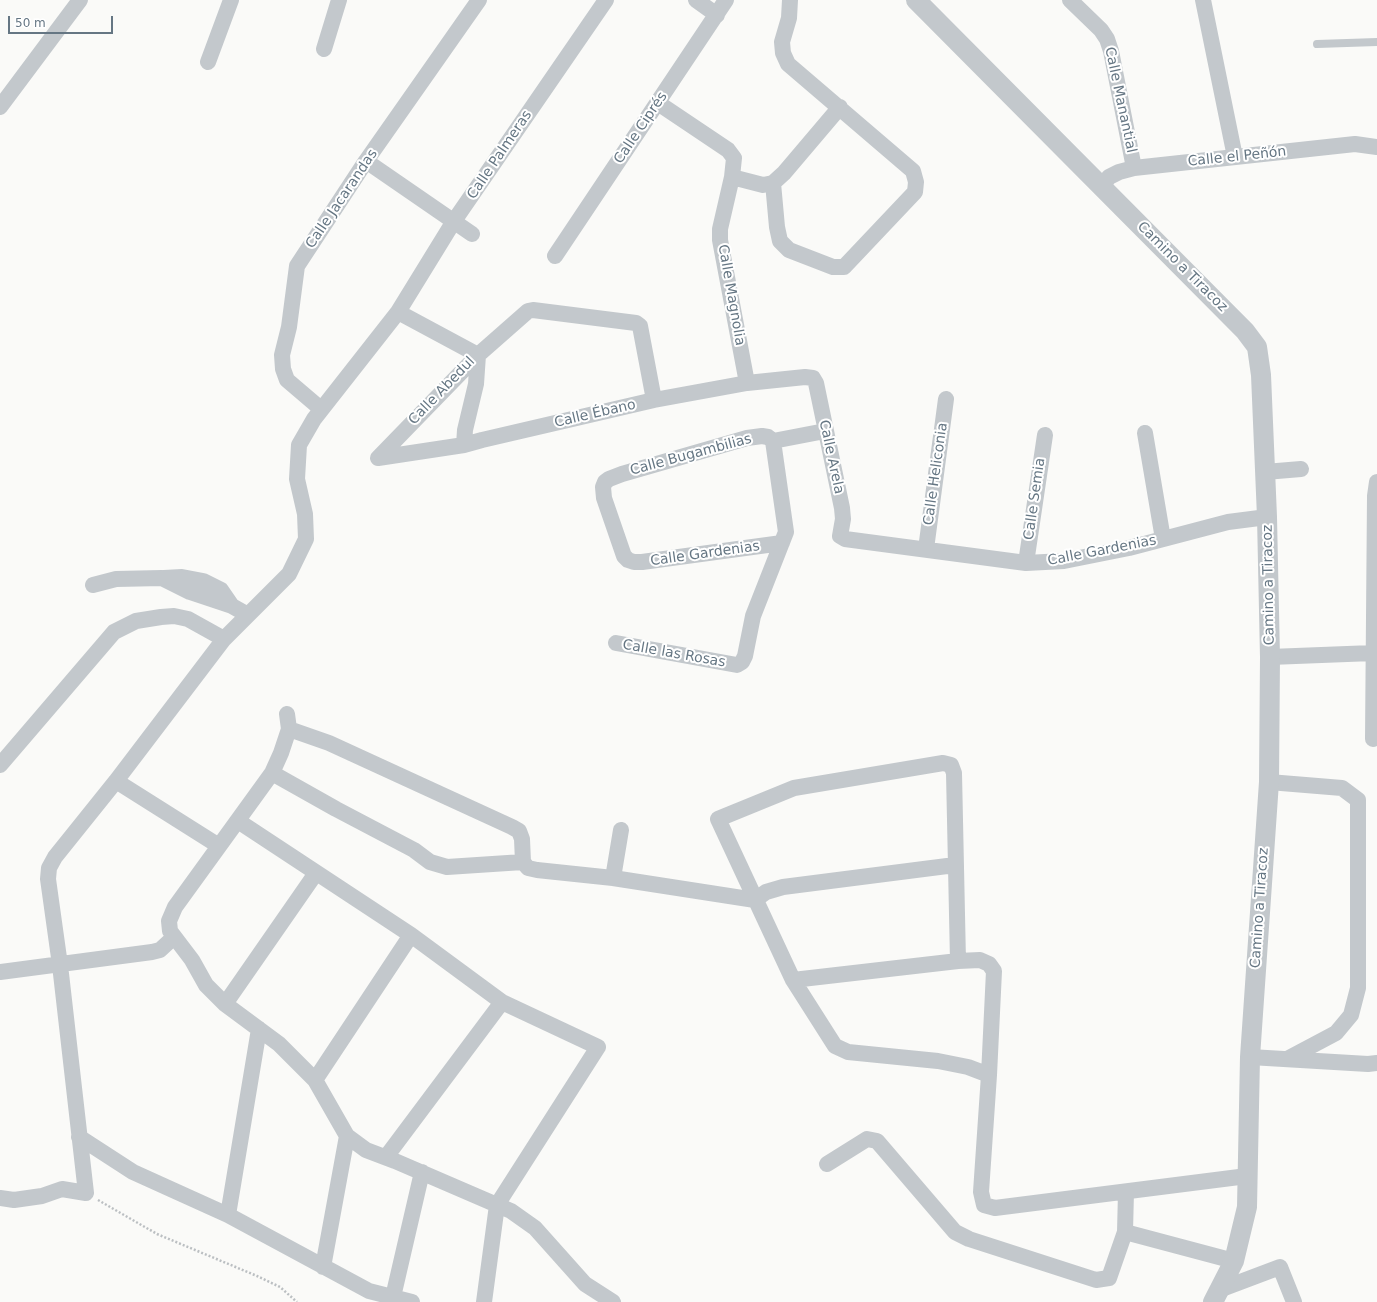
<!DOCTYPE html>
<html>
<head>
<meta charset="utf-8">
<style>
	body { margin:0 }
	#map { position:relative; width:1377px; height:1302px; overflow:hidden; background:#fafaf8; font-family:"DejaVu Sans",sans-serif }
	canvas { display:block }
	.scale { position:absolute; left:8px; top:16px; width:105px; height:18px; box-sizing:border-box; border:2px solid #657683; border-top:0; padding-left:5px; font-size:12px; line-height:14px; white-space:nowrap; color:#657683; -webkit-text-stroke:3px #fff; paint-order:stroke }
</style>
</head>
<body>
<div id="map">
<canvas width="1377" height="1302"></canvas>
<div class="scale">50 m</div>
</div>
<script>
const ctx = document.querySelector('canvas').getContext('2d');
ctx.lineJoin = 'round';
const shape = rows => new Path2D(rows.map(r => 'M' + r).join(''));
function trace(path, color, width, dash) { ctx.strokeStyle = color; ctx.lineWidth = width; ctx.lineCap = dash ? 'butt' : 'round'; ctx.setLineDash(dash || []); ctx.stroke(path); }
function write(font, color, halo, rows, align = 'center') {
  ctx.font = font + ' "DejaVu Sans",sans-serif'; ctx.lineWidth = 4; ctx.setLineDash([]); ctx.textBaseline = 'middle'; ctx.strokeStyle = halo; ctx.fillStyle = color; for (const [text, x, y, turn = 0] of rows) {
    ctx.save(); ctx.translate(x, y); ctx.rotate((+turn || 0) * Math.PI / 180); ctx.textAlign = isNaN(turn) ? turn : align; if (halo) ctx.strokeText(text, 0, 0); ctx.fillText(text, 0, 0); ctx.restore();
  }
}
const path = shape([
	[98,1200,157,1234,257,1276,280,1287,297,1302]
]);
const service = shape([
	[1317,44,1377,42]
]);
const minor = shape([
	[696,0,717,15],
	[1070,0,1101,30,1107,39,1111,51,1134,168],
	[1203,0,1235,157],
	[324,49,339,0],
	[208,62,231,0],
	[658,103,728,150,734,158,732,177,720,229,720,240,747,383],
	[0,107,80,0],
	[366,161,472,234],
	[732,177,763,185,773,183,784,173,840,107],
	[773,183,777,227,780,241,789,250,833,267,844,267,915,192,916,182,913,171,788,64,783,53,782,42,789,18,790,0],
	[1102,186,1109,177,1119,172,1134,168,1355,144,1377,147],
	[555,256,726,0],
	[398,312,478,355],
	[321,409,287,380,283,369,282,355,289,327,297,266,366,161,479,0],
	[1145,433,1163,539],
	[464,445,465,430,476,384,478,355],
	[378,458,464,445,482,440,654,400,747,383,805,377,813,378,816,383,842,508,843,519,840,536,845,539,1026,563,1064,561,1129,548,1228,522,1267,517],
	[378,458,478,355,528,311,533,310,636,323,640,326,654,400],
	[1265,472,1301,469],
	[782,543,642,562,634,562,628,560,624,556,604,498,603,487,605,482,609,479,622,474,747,438,762,436,768,437,773,441,825,431],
	[926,549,946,399],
	[1026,563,1045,435],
	[164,578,182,577,203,581,221,590,232,606],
	[93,585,116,579,162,578,190,592,232,606,248,615],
	[616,643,737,665,742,662,745,656,753,616,786,532,773,441],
	[1270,657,1373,653],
	[287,714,289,729,281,753,272,773,175,907,169,921,170,931,192,960,206,985,225,1004,279,1044,315,1080,347,1136,366,1150,395,1161,511,1211,535,1228,585,1284,613,1302],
	[289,729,329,743,512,827,519,831,522,839,523,862,528,868,537,870,613,878,755,900,766,892,783,887,955,865],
	[1373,739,1375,496,1377,482],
	[0,765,114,632,136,621,161,617,174,616,188,619,224,639],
	[272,773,336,809,414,850,430,862,447,867,523,862],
	[116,781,219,846],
	[1269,782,1342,788,1358,800,1358,988,1351,1015,1336,1033,1287,1059],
	[238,821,411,935,502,1002,598,1047,497,1205,484,1302],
	[613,878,621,830],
	[958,961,954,773,951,765,943,763,794,788,718,819,793,980,835,1046,848,1052,938,1061,968,1067,989,1075],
	[0,972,152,952,160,950,174,937],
	[793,980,958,961,980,960,989,964,994,971,989,1075,981,1192,984,1205,995,1208,1247,1176],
	[225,1004,316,873],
	[259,1029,228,1215,369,1291,412,1302],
	[1250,1057,1368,1064,1377,1063],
	[315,1080,411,935],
	[79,1137,133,1172,228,1215],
	[386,1157,502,1002],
	[827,1164,867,1139,877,1141,955,1232,969,1239,1096,1280,1109,1278,1125,1232,1126,1192],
	[0,1198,14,1200,42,1196,62,1189,86,1193,60,965,48,879,49,868,55,857,116,781,224,639,289,574,306,539,305,514,297,479,299,445,314,419,398,312,454,221,606,0],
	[1125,1232,1234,1261],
	[323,1267,347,1136],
	[1219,1290,1280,1267,1294,1302],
	[393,1297,422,1172]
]);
const tertiary = shape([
	[916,0,1245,331,1257,347,1261,375,1267,517,1270,657,1269,782,1250,1057,1247,1207,1234,1261,1213,1302]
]);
const streetNames = [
	["Calle Manantial",1120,100,78],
	["Calle Ciprés",641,128,-56],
	["Calle Palmeras",500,155,-56],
	["Calle el Peñón",1237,157,-6],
	["Calle Jacarandas",342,199,-56],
	["Camino a Tiracoz",1182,267,45],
	["Calle Magnolia",731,295,80],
	["Calle Abedul",442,391,-46],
	["Calle Ébano",595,414,-13],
	["Calle Bugambilias",691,455,-15],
	["Calle Arela",831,457,78],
	["Calle Heliconia",936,474,-82],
	["Calle Semia",1035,499,-82],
	["Calle Gardenias",1102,551,-11],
	["Calle Gardenias",705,554,-8],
	["Camino a Tiracoz",1269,585,-91],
	["Calle las Rosas",674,654,10],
	["Camino a Tiracoz",1260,908,-86]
];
trace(path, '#bbbfc2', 2.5, [2, 2]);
trace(service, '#c3c8cc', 8);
trace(minor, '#c3c8cc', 16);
trace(tertiary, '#c3c8cc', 20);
write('14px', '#657683', '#fff', streetNames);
</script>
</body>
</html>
